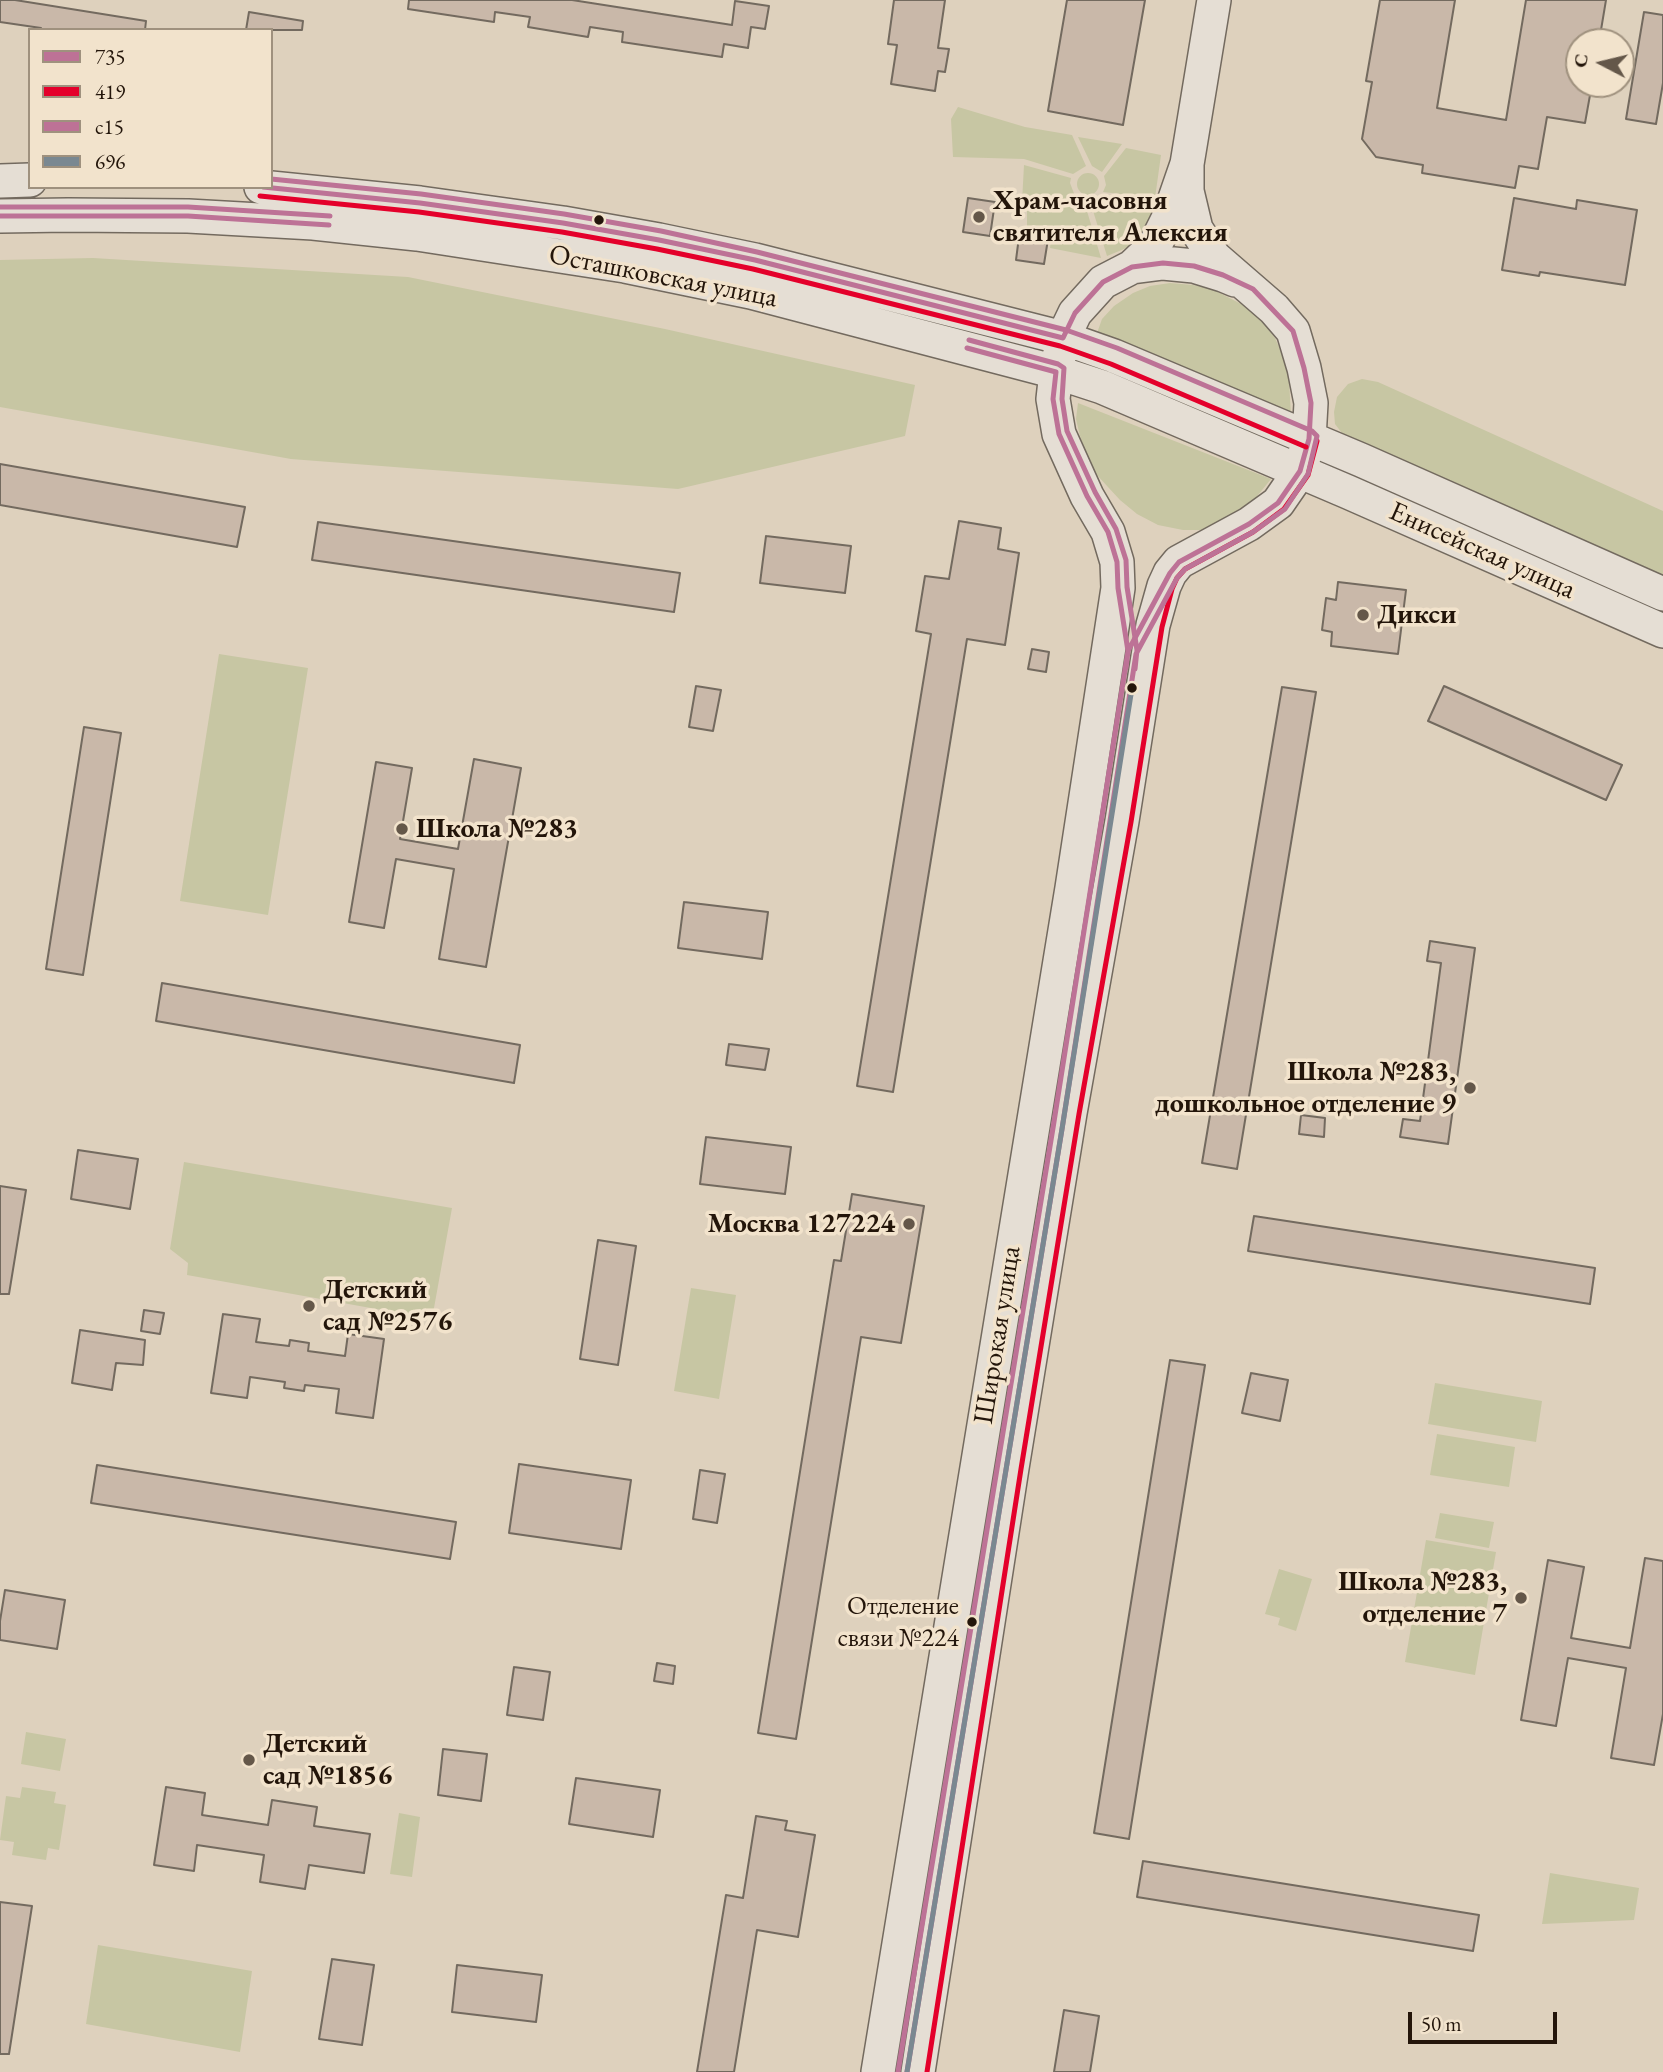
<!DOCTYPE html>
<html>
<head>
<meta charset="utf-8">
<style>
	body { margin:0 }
	#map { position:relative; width:1663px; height:2072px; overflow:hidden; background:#ded1bd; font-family:"EB Garamond",serif }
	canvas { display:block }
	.legend { position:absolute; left:28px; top:28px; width:245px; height:161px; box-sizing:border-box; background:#f2e3cc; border:2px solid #9f917e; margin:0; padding:9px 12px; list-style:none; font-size:21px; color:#23150a }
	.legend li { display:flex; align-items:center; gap:14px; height:35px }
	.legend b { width:35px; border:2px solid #9f917e }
	.north { position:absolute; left:1565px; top:28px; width:70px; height:70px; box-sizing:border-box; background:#f2e3cc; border:2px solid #9f917e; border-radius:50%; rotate:277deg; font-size:19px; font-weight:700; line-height:28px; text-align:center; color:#23150a }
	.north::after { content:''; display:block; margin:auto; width:24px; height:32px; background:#645749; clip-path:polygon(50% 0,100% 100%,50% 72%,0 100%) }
	.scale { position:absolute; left:1408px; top:2012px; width:149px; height:32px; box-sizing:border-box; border:4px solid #23150a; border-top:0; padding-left:9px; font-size:21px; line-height:24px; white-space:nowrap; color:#23150a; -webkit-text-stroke:5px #f2e3cc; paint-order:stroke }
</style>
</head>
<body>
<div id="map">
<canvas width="1663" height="2072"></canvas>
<ul class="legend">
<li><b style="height:9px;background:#bd7296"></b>735</li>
<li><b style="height:9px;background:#e4002b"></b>419</li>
<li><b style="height:9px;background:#bd7296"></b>с15</li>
<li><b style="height:9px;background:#7a8891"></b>696</li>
</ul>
<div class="north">С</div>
<div class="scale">50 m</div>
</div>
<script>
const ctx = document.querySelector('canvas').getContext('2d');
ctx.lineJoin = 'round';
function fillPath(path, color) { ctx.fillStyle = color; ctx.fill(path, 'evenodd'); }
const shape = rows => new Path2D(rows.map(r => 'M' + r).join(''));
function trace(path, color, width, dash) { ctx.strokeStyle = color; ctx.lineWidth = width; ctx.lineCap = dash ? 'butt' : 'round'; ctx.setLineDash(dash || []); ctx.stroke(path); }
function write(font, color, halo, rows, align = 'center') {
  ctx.font = font + ' "EB Garamond",serif'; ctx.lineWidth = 7; ctx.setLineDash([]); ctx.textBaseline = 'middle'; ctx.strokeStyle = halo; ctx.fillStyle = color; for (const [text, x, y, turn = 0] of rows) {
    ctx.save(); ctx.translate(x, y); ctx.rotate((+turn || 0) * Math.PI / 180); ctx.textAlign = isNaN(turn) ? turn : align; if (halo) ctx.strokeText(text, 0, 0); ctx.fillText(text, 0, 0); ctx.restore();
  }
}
const green = shape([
	[958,107,1025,127,1072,135,1086,166,1073,174,1024,159,953,157,951,119],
	[1078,137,1122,144,1102,172,1092,166],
	[1126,148,1161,155,1155,198,1103,192,1106,185,1104,176],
	[1024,165,1071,178,1070,183,1075,196,1084,201,1101,258,1050,248,1052,230,1027,226,1027,211,1022,202],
	'1077 184a11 11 0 1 1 22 0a11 11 0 1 1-22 0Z',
	[1100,197,1153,204,1149,230,1141,242,1107,256,1090,201],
	[93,258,408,277,665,329,915,385,905,436,678,489,291,459,0,407,0,260],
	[1170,283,1193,285,1212,289,1247,307,1261,319,1275,338,1283,356,1289,380,1291,415,1096,336,1102,319,1114,306,1133,293,1150,286],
	[1362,379,1378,382,1663,511,1663,579,1345,437,1335,424,1334,412,1337,397,1348,384],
	[1078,403,1271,479,1254,500,1232,515,1205,530,1183,530,1158,525,1137,514,1120,500,1096,474,1086,454,1080,436,1076,419],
	[219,654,308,668,268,915,180,901],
	[184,1162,452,1208,432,1319,187,1275,188,1263,170,1249],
	[691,1288,736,1295,719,1399,674,1391],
	[1435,1383,1542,1401,1536,1442,1428,1424],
	[1437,1434,1515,1447,1509,1487,1430,1475],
	[1440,1513,1494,1522,1489,1548,1435,1538],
	[1426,1540,1496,1552,1475,1675,1405,1662],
	[1279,1569,1312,1579,1296,1631,1278,1625,1280,1618,1265,1614],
	[26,1732,66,1739,60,1771,21,1764],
	[22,1787,56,1792,54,1803,66,1805,59,1850,48,1848,46,1860,12,1855,14,1842,0,1840,6,1796,20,1798],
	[399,1813,420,1817,412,1877,390,1874],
	[1550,1873,1639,1888,1634,1920,1542,1924],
	[98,1945,252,1971,240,2052,86,2024]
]);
const building = shape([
	[0,0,15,0,146,21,145,30,41,30,41,28,0,22,0,0],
	[409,0,572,0,732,25,735,1,769,6,765,29,751,27,748,48,724,44,722,57,622,42,623,32,590,27,588,37,528,27,530,17,495,12,494,22,408,9,409,0],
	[894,0,945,0,938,48,949,49,945,72,938,71,935,91,891,84,897,45,888,44,894,0],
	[1067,0,1145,0,1123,125,1048,111,1067,0],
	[1380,0,1455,0,1437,108,1506,120,1526,0,1606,0,1599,42,1579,42,1579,84,1592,84,1585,123,1547,117,1538,169,1519,166,1515,188,1422,173,1423,165,1376,157,1362,139,1372,82,1366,81,1380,0],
	[249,12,303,21,302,30,246,30,249,12],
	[1644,12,1663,15,1663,83,1656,124,1626,119,1644,12],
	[968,198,995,202,990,236,963,232,968,198],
	[1514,198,1576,209,1577,200,1637,210,1625,285,1540,272,1539,276,1502,270,1514,198],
	[1020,229,1049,233,1044,264,1016,260,1020,229],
	[0,464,245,507,237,547,0,505,0,464],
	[959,521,1001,528,998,549,1019,553,1005,645,967,639,893,1092,857,1086,931,634,916,631,925,576,949,579,959,521],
	[318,522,680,573,674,612,312,560,318,522],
	[766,536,851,546,845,593,760,583,766,536],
	[1338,582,1406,590,1398,654,1331,646,1332,632,1322,630,1326,598,1336,600,1338,582],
	[1032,649,1049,652,1046,672,1028,669,1032,649],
	[696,686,721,690,713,731,689,727,696,686],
	[1444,686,1622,765,1606,800,1428,721,1444,686],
	[1282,687,1316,692,1237,1169,1202,1163,1282,687],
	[84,727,121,733,83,975,46,969,84,727],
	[474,759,521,768,486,967,439,959,454,869,396,859,384,928,349,922,376,762,412,768,400,839,458,849,474,759],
	[684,902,768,912,762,959,678,948,684,902],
	[1430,941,1475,948,1448,1144,1400,1137,1403,1119,1420,1121,1441,963,1427,961,1430,941],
	[162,983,520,1045,514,1083,156,1021,162,983],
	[729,1044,769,1049,765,1070,726,1065,729,1044],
	[1301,1115,1325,1118,1324,1137,1299,1134,1301,1115],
	[706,1137,791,1147,785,1194,700,1184,706,1137],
	[78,1150,138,1159,130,1209,71,1199,78,1150],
	[0,1186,26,1190,9,1294,0,1294,0,1186],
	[852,1194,924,1206,901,1343,861,1337,796,1739,758,1733,834,1260,841,1261,852,1194],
	[1254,1216,1595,1268,1590,1304,1248,1251,1254,1216],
	[598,1240,636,1246,618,1365,580,1359,598,1240],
	[144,1310,164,1313,160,1334,141,1331,144,1310],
	[223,1314,260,1319,256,1342,289,1346,290,1340,309,1343,308,1351,345,1356,348,1334,384,1339,373,1418,336,1413,339,1389,305,1385,304,1391,284,1388,285,1382,250,1377,247,1398,211,1393,223,1314],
	[80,1330,145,1340,143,1365,116,1363,112,1390,72,1383,80,1330],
	[1170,1360,1205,1365,1129,1839,1094,1833,1170,1360],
	[1251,1373,1288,1380,1280,1421,1242,1413,1251,1373],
	[519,1464,631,1480,621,1549,509,1533,519,1464],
	[97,1465,456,1522,450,1559,91,1503,97,1465],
	[700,1470,725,1474,717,1523,693,1519,700,1470],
	[1645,1558,1663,1561,1663,1714,1654,1765,1611,1758,1626,1668,1568,1658,1556,1726,1521,1720,1548,1560,1584,1567,1571,1638,1630,1648,1645,1558],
	[5,1590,65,1600,57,1649,0,1640,0,1621,5,1590],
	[657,1663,675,1666,673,1684,654,1681,657,1663],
	[514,1667,550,1672,543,1720,507,1715,514,1667],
	[443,1749,487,1754,481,1801,438,1795,443,1749],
	[576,1778,660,1790,653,1837,569,1824,576,1778],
	[166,1787,205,1793,202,1815,268,1825,272,1800,317,1807,314,1826,370,1834,364,1873,309,1865,305,1889,260,1882,264,1855,197,1845,194,1871,154,1865,166,1787],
	[756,1816,787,1821,785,1830,815,1835,798,1937,757,1930,734,2072,697,2072,726,1895,743,1898,756,1816],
	[1143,1861,1479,1915,1473,1951,1137,1897,1143,1861],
	[0,1902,32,1906,9,2054,0,2054,0,1902],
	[332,1959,374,1965,362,2045,319,2039,332,1959],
	[457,1965,542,1975,536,2022,452,2012,457,1965],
	[1064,2010,1099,2016,1090,2072,1054,2072,1064,2010]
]);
const secondary = shape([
	[0,181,30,180],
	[261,187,420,203,563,223,659,240,755,260,1063,338,1114,356,1361,460,1663,594],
	[0,216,68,215,188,216,313,223,417,234,625,266,751,292,1056,372,1102,387,1348,492,1663,631],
	[1132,267,1155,245,1168,219,1187,164,1214,0],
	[878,2072,1072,888,1118,588,1117,562,1108,532,1087,496,1059,434,1053,399,1056,372,1063,338,1075,313,1103,282,1132,267,1163,263,1194,266,1223,275,1235,280],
	[918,2072,1012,1468,1070,1113,1122,821,1153,625,1164,586,1170,573,1179,562,1249,524,1278,503,1300,471,1309,439,1311,403,1304,368,1293,331,1274,309,1214,257,1196,229,1187,191,1187,164]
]);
const bus1 = shape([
	[263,187,420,203,563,223,659,240,755,260,1063,338,1075,313,1103,282,1132,267,1163,263,1194,266,1223,275,1253,289,1293,331,1304,368,1311,403,1309,439,1300,471,1278,503,1249,524,1179,562,1170,573,1128,651,1053,1128,898,2072],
	[0,216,188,216,329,225],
	[967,348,1056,372,1053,399,1059,434,1087,496,1108,532,1117,562,1118,588,1128,651,1126,668]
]);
const bus2 = shape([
	[260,196,419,212,562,232,657,249,753,269,1060,346,1111,364,1306,447],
	[927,2072,1021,1469,1079,1114,1131,822,1162,627,1172,589,1177,578,1185,569,1253,532,1284,509,1308,475,1317,441]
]);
const bus3 = shape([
	[271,179,421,194,564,214,661,231,757,252,1066,330,1117,348,1312,431,1317,436,1308,474,1285,509,1253,532,1185,569,1177,578,1136,654,1062,1129,907,2072],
	[0,207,188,207,330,216],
	[969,340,1058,364,1064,368,1062,399,1067,431,1095,492,1116,529,1126,560,1127,587,1137,650,1135,669]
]);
const bus4 = shape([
	[907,2072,1062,1129,1132,688]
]);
const markers = [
	[979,217,7,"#645749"],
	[599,220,6,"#23150a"],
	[1363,615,7,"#645749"],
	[1132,688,6,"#23150a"],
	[402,829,7,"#645749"],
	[1470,1088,7,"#645749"],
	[909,1224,7,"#645749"],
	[309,1306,7,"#645749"],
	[1521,1598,7,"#645749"],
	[972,1622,6,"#23150a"],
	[249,1760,7,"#645749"]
];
const busNames = [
	["Отделение",959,1607],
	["связи №224",959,1639]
];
const poiNames = [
	["Храм-часовня",993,201],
	["святителя Алексия",993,233],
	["Дикси",1377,615],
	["Школа №283",416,829],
	["Школа №283,",1456,1072,"right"],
	["дошкольное отделение 9",1456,1104,"right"],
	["Москва 127224",895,1224,"right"],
	["Детский",323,1290],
	["сад №2576",323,1322],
	["Школа №283,",1507,1582,"right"],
	["отделение 7",1507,1614,"right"],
	["Детский",263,1744],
	["сад №1856",263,1776]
];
const streetNames = [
	["Осташковская улица",663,277,11],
	["Енисейская улица",1482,551,24],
	["Широкая улица",998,1335,-81]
];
fillPath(green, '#c7c6a3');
fillPath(building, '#c9b8a9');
trace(building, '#736a5f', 2);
trace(secondary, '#736a5f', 36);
trace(secondary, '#e5ded4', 33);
trace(bus1, '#bd7296', 5);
trace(bus2, '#e4002b', 5);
trace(bus3, '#bd7296', 5);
trace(bus4, '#7a8891', 5);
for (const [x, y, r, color] of markers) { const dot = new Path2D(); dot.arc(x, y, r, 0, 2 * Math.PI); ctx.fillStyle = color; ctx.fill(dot); trace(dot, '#f2e3cc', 2.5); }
write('26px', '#23150a', '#f2e3cc', busNames, 'right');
write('bold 28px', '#23150a', '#f2e3cc', poiNames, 'left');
write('28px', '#23150a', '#f2e3cc', streetNames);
</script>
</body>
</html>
